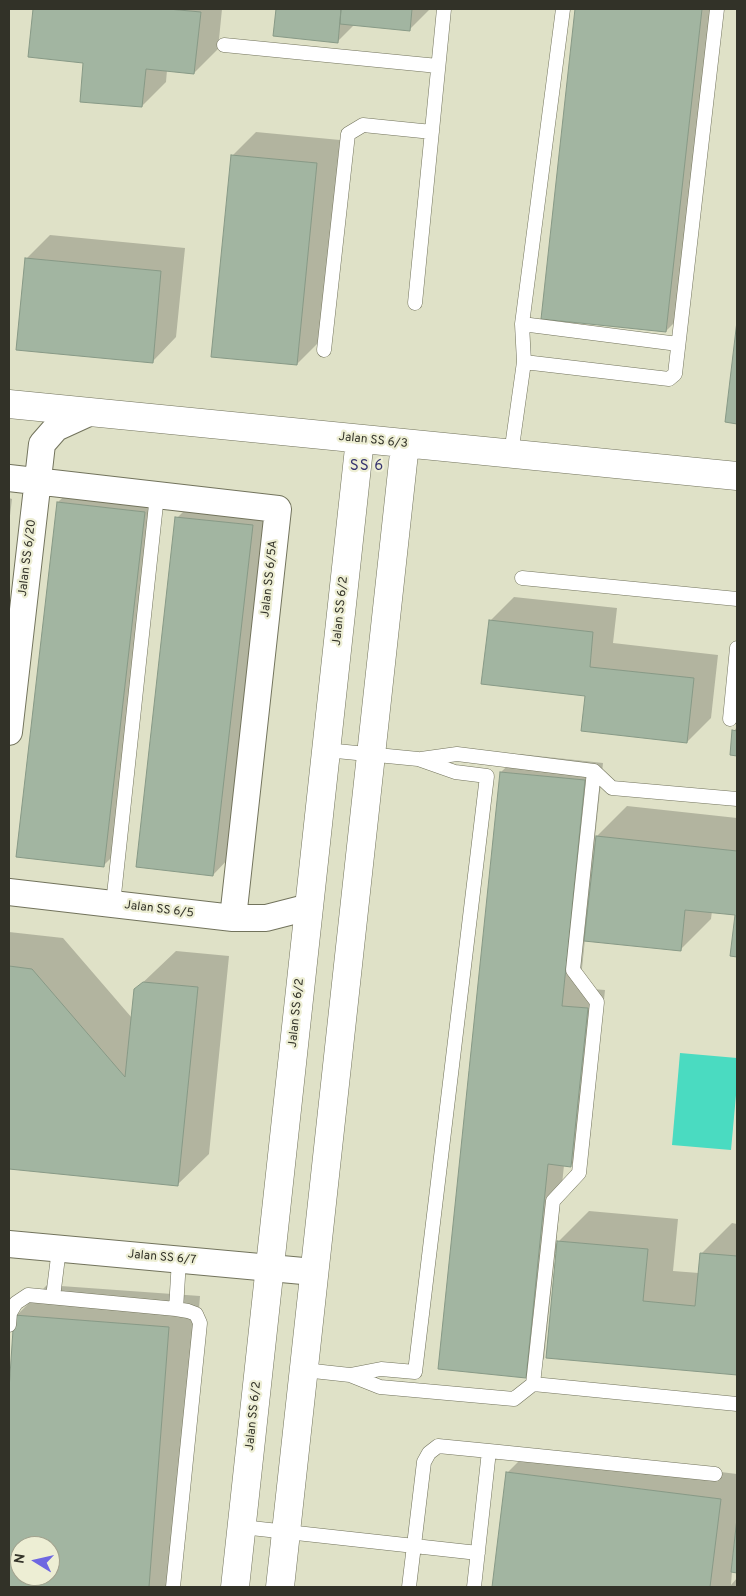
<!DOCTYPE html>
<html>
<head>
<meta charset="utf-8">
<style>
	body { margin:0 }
	#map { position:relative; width:746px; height:1596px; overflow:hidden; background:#dfe1c7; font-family:Overpass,sans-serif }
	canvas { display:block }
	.frame { position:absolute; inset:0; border:10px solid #323228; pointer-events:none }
	.north { position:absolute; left:10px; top:1536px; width:50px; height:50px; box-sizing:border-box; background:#edeed4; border:1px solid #a2a38f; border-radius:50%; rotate:279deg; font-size:14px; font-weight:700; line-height:20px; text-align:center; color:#323228 }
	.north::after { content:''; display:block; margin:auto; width:18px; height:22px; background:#6e67e1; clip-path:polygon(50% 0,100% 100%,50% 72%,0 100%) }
</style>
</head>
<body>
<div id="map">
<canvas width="746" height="1596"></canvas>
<div class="frame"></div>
<div class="north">N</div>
</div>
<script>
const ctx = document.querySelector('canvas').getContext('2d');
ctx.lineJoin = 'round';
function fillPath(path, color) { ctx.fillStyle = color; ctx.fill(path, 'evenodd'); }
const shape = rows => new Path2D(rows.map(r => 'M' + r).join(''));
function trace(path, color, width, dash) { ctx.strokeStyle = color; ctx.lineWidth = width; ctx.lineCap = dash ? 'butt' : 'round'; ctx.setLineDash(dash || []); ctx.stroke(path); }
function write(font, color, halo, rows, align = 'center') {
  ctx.font = font + ' Overpass,sans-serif'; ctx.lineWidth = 4.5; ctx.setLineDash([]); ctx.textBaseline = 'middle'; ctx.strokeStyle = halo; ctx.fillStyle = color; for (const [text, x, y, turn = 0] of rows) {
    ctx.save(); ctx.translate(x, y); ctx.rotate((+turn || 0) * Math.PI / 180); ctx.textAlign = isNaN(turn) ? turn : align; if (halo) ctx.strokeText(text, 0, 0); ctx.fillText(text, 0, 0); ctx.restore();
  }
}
const water = shape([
	[680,1053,737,1058,737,1084,731,1150,672,1145]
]);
const shadow = shape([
	[34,9,222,9,218,49,194,73,167,70,166,82,142,106,84,61,29,56],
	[277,9,430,9,409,30,355,24,337,42,274,35],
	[576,9,717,9,684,313,666,331,542,318],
	[256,132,340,140,321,340,297,364,233,155],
	[50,235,185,248,176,337,153,361,26,259],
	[737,331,737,422,726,421],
	[77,484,163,495,121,848,103,866,58,502],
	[9,498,12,499,9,524],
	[195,500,270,508,231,856,213,875,177,518],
	[514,597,617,608,613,643,718,655,711,718,687,742,586,695,490,621],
	[737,727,737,755,731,754,734,731],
	[520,754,603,763,595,838,627,806,737,818,737,956,732,955,736,914,712,911,711,919,680,950,585,939,580,988,605,990,589,1147,571,1165,564,1165,556,1244,589,1211,678,1219,673,1271,699,1273,701,1254,732,1223,737,1224,737,1374,548,1357,557,1253,555,1253,544,1359,526,1377,501,772],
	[9,932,63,938,132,1018,135,990,176,951,229,956,209,1154,177,1185,9,1168],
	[47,1285,200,1296,177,1587,9,1587,9,1406,16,1316],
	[20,1546,50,1546,50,1576,20,1576],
	[531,1449,737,1474,737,1572,732,1571,731,1585,737,1578,737,1587,494,1587,507,1473]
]);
const building = shape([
	[33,9,168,9,201,12,194,74,146,69,142,107,80,102,83,63,28,57,33,9],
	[276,9,341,9,338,43,273,36,276,9],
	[341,9,412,9,410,31,340,24,341,9],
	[575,9,702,9,666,332,541,319,575,9],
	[231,155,317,163,297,365,211,357,231,155],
	[25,258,161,271,153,363,16,350,25,258],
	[737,321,737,424,725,422,737,321],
	[57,502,145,512,104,867,16,857,57,502],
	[175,517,253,525,213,876,136,867,175,517],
	[489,620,593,632,590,667,694,678,687,743,581,731,585,696,481,684,489,620],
	[732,730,737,731,737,756,730,755,732,730],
	[500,772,585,780,562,1006,588,1008,571,1167,548,1164,526,1378,438,1369,500,772],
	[596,836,737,851,737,957,730,956,735,915,685,910,681,951,584,941,596,836],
	[9,966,32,969,125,1077,134,989,143,982,198,987,178,1186,9,1169,9,966],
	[557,1241,648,1249,643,1301,695,1306,700,1253,737,1256,737,1375,546,1358,557,1241],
	[14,1315,169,1327,149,1587,9,1587,9,1390,14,1315],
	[20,1546,50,1546,50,1576,20,1576,20,1546],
	[506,1472,721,1499,710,1587,492,1587,506,1472],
	[737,1518,737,1573,731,1572,737,1518]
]);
const lane = shape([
	[224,45,438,66],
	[415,303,444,9],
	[522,324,678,344],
	[324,350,348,134,363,125,432,132],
	[524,362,669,379,675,374,717,9],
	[511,454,524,362,522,324,563,9],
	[522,578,737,599],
	[730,719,737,648],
	[326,750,418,759,455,772,487,776,415,1372,381,1369,350,1375],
	[421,759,457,754,594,771,612,788,737,799],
	[113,904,157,495],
	[53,1297,59,1249],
	[176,1309,179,1260],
	[9,1325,10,1313,16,1303,28,1295,176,1309,188,1311,196,1314,200,1323,173,1587],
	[304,1370,350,1375,380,1387,514,1399,533,1384,737,1404],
	[533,1384,553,1201,579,1173,597,1002,573,970,594,771],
	[489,1451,715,1474],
	[242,1527,478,1553],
	[409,1587,424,1462,429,1453,438,1446,489,1451,474,1587]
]);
const street = shape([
	[9,478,278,509,233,918],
	[9,732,42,444,56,428,91,412],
	[9,892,233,918,266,918,309,907],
	[9,1244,314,1272]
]);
const secondary = shape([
	[9,404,737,476],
	[235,1587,360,439],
	[280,1587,405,444]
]);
const streetNames = [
	["Jalan SS 6/3",373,441,6],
	["Jalan SS 6/20",28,558,-83],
	["Jalan SS 6/5A",270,579,-84],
	["Jalan SS 6/2",341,611,-84],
	["Jalan SS 6/5",159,910,7],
	["Jalan SS 6/2",297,1013,-84],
	["Jalan SS 6/7",162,1258,5],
	["Jalan SS 6/2",254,1416,-84]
];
const quarterNames = [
	["SS 6",367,467]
];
fillPath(water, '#4adbc1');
fillPath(shadow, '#0003');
fillPath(building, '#a2b5a1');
trace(building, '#879986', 1);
trace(lane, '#72735c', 15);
trace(street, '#72735c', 28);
trace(secondary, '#72735c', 29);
trace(lane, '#fff', 14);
trace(street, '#fff', 26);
trace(secondary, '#fff', 28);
write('12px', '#323228', '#edeed4', streetNames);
ctx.letterSpacing = '1px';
write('15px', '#36346f', '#edeed4', quarterNames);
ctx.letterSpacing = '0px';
</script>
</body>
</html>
